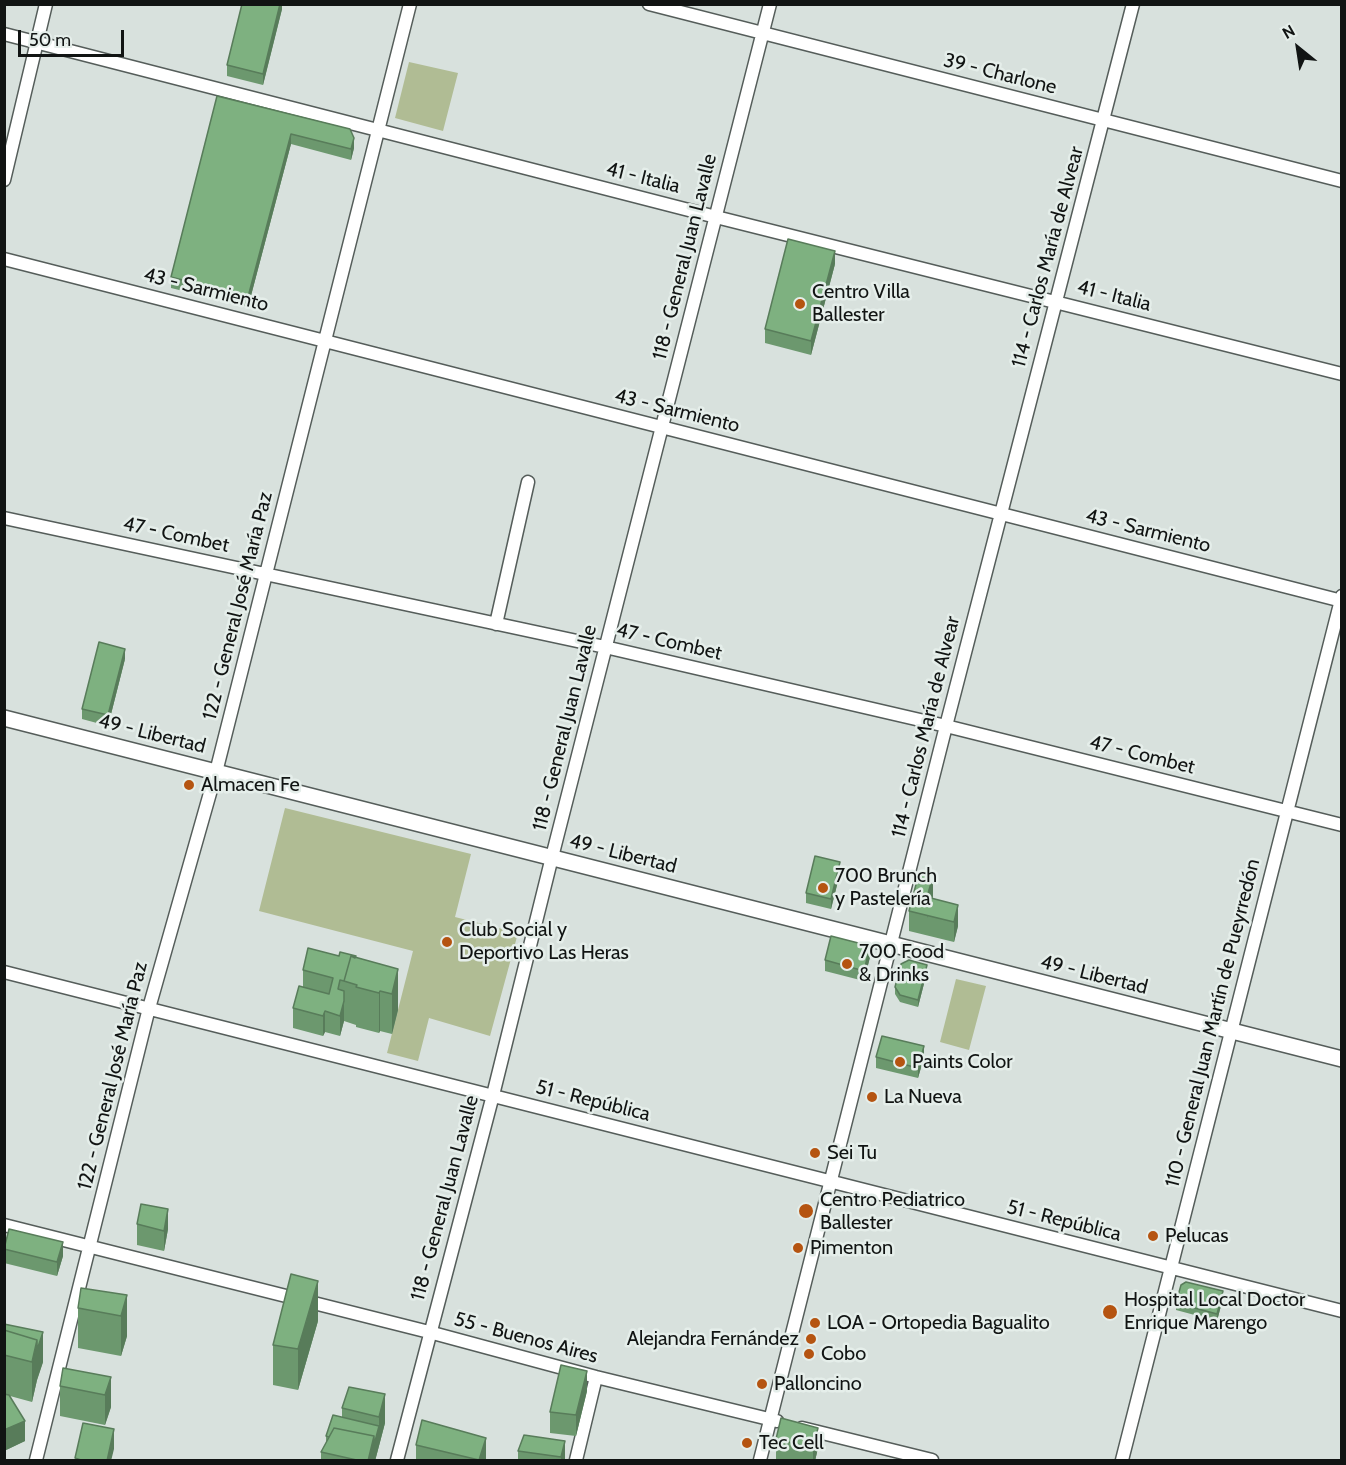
<!DOCTYPE html>
<html>
<head>
<meta charset="utf-8">
<style>
	body { margin:0 }
	#map { position:relative; width:1346px; height:1465px; overflow:hidden; background:#d8e1dd; font-family:Cabin,sans-serif }
	canvas { display:block }
	.frame { position:absolute; inset:0; border:6px solid #111413; pointer-events:none }
	.north { position:absolute; left:1268px; top:18px; width:60px; height:60px; -webkit-text-stroke:4px #e5eeea; paint-order:stroke; rotate:330deg; font-size:16px; font-weight:700; line-height:24px; text-align:center; color:#111413 }
	.north::after { content:''; display:block; margin:auto; width:21px; height:27px; background:#111413; clip-path:polygon(50% 0,100% 100%,50% 72%,0 100%) }
	.scale { position:absolute; left:18px; top:30px; width:106px; height:27px; box-sizing:border-box; border:3px solid #111413; border-top:0; padding-left:8px; font-size:18px; line-height:21px; white-space:nowrap; color:#111413; -webkit-text-stroke:4px #e5eeea; paint-order:stroke }
</style>
</head>
<body>
<div id="map">
<canvas width="1346" height="1465"></canvas>
<div class="frame"></div>
<div class="north">N</div>
<div class="scale">50 m</div>
</div>
<script>
const ctx = document.querySelector('canvas').getContext('2d');
ctx.lineJoin = 'round';
function fillPath(path, color) { ctx.fillStyle = color; ctx.fill(path, 'evenodd'); }
const shape = rows => new Path2D(rows.map(r => 'M' + r).join(''));
function trace(path, color, width, dash) { ctx.strokeStyle = color; ctx.lineWidth = width; ctx.lineCap = dash ? 'butt' : 'round'; ctx.setLineDash(dash || []); ctx.stroke(path); }
function write(font, color, halo, rows, align = 'center') {
  ctx.font = font + ' Cabin,sans-serif'; ctx.lineWidth = 5; ctx.setLineDash([]); ctx.textBaseline = 'middle'; ctx.strokeStyle = halo; ctx.fillStyle = color; for (const [text, x, y, turn = 0] of rows) {
    ctx.save(); ctx.translate(x, y); ctx.rotate((+turn || 0) * Math.PI / 180); ctx.textAlign = isNaN(turn) ? turn : align; if (halo) ctx.strokeText(text, 0, 0); ctx.fillText(text, 0, 0); ctx.restore();
  }
}
const green = shape([
	[409,62,458,73,443,131,395,118],
	[285,808,471,854,455,917,518,933,490,1036,429,1018,418,1061,387,1053,413,951,259,911],
	[956,979,986,986,969,1050,940,1042]
]);
const minor = shape([
	[649,4,1342,181],
	[4,34,716,217,1342,374],
	[4,180,46,4],
	[4,259,1342,601],
	[4,518,605,647,946,726,1342,825],
	[496,624,528,482],
	[4,972,1342,1311],
	[4,1225,429,1332,596,1377,777,1421],
	[802,1428,932,1460],
	[36,1460,149,1008,216,772,410,4],
	[397,1460,493,1095,552,857,770,4],
	[576,1460,596,1377],
	[760,1460,946,726,1133,4],
	[1122,1460,1342,596]
]);
const tertiary = shape([
	[4,718,1342,1059]
]);
const wall = shape([
	[282,4,282,9,263,85,227,76,227,65],
	[217,96,354,148,351,160,291,144,248,307,171,288,171,277],
	[835,264,811,355,765,343,765,329],
	[125,659,108,726,82,719,82,709],
	[840,873,831,909,806,903,806,893],
	[933,897,932,898,958,926,954,942,909,931,909,911],
	[339,956,356,958,398,969,398,1010,392,1034,380,1031,379,1033,356,1027,356,1025,344,1021,340,1036,325,1032,323,1036,293,1028,293,1008,303,987,303,970],
	[870,957,864,981,825,971,825,960],
	[927,972,918,1007,900,1002,895,994,895,987],
	[876,1057,924,1057,918,1078,876,1068],
	[137,1224,168,1229,164,1251,137,1245],
	[4,1247,63,1256,57,1276,4,1263],
	[127,1295,127,1336,121,1356,78,1348,78,1308],
	[1223,1298,1217,1321,1176,1310,1176,1303],
	[318,1321,298,1390,273,1385,273,1345],
	[4,1324,43,1362,37,1380,32,1402,10,1396,25,1441,4,1451],
	[111,1377,111,1407,105,1425,60,1416,60,1386],
	[587,1391,576,1436,550,1433,550,1412],
	[385,1394,385,1423,375,1461,321,1461,321,1452,326,1443,326,1436,342,1417,342,1408],
	[776,1439,818,1448,815,1461,780,1461,776,1460],
	[565,1441,565,1461,518,1461,518,1451],
	[416,1445,486,1461,416,1461]
]);
const shadedWall = shape([
	[280,4,282,4,282,9,263,85,263,74],
	[291,134,291,144,248,307,248,297],
	[354,138,354,148,351,160,351,149],
	[835,251,835,264,811,355,811,341],
	[125,649,125,659,108,726,108,715],
	[840,862,840,873,831,909,831,899],
	[933,876,933,897,927,918,927,897],
	[958,905,958,926,954,942,954,922],
	[870,946,870,957,864,981,864,971],
	[927,965,927,972,918,1007,918,1000],
	[398,969,398,1010,392,1034,392,994],
	[380,991,380,1031,379,1033,379,993],
	[344,1001,344,1021,340,1036,340,1016],
	[325,1011,325,1032,323,1036,323,1016],
	[924,1046,924,1057,918,1078,918,1068],
	[168,1209,168,1229,164,1251,164,1231],
	[63,1242,63,1256,57,1276,57,1262],
	[318,1281,318,1321,298,1390,298,1349],
	[1223,1291,1223,1298,1217,1321,1217,1314],
	[127,1295,127,1336,121,1356,121,1316],
	[43,1332,43,1362,37,1380,32,1402,32,1362,37,1340],
	[587,1371,587,1391,576,1436,576,1415],
	[111,1377,111,1407,105,1425,105,1395],
	[385,1394,385,1423,379,1446,375,1461,368,1461,374,1436,379,1426,379,1417],
	[25,1421,25,1441,4,1451,4,1430],
	[818,1428,818,1448,815,1461,813,1461,813,1448],
	[114,1429,114,1449,111,1461,107,1461],
	[486,1438,486,1461,479,1461,479,1460],
	[565,1441,565,1461,561,1461,561,1457]
]);
const building = shape([
	[242,4,280,4,263,74,227,65,242,4],
	[217,96,350,129,354,138,351,149,291,134,248,297,171,277,217,96],
	[788,239,835,251,811,341,765,329,788,239],
	[99,642,125,649,108,715,82,709,99,642],
	[815,856,840,862,831,899,806,893,815,856],
	[919,873,933,876,927,897,958,905,954,922,909,911,919,873],
	[831,936,870,946,864,971,825,960,831,936],
	[308,948,339,956,340,952,356,956,355,958,351,956,344,981,340,980,338,989,344,991,344,1001,340,1016,325,1011,323,1016,293,1008,299,986,329,994,333,978,303,970,308,948],
	[351,956,398,969,392,994,380,991,379,993,356,987,357,985,344,981,351,956],
	[909,960,927,965,918,1000,900,995,895,987,901,964,909,960],
	[882,1036,924,1046,918,1068,876,1057,882,1036],
	[141,1204,168,1209,164,1231,137,1224,141,1204],
	[9,1229,63,1242,57,1262,4,1249,9,1229],
	[291,1274,318,1281,298,1349,273,1345,291,1274],
	[1186,1282,1223,1291,1217,1314,1176,1303,1181,1285,1186,1282],
	[81,1288,127,1295,121,1316,78,1308,81,1288],
	[4,1324,43,1332,37,1350,37,1340,4,1330,4,1324],
	[4,1330,37,1340,32,1362,4,1355,4,1330],
	[561,1365,587,1371,576,1415,550,1412,561,1365],
	[63,1368,111,1377,105,1395,60,1386,63,1368],
	[349,1387,385,1394,379,1417,342,1408,349,1387],
	[4,1394,9,1395,25,1421,4,1430,4,1394],
	[333,1415,379,1426,374,1445,374,1436,334,1428,329,1437,326,1436,333,1415],
	[781,1418,818,1428,813,1448,776,1439,781,1418],
	[422,1420,486,1438,479,1460,416,1445,422,1420],
	[83,1423,114,1429,107,1461,84,1461,75,1458,83,1423],
	[334,1428,374,1436,368,1461,361,1461,321,1452,334,1428],
	[524,1435,565,1441,561,1457,518,1451,524,1435]
]);
const markers = [
	[800,304,6,"#b55411"],
	[189,785,6,"#b55411"],
	[823,888,6,"#b55411"],
	[447,942,6,"#b55411"],
	[847,964,6,"#b55411"],
	[900,1062,6,"#b55411"],
	[872,1097,6,"#b55411"],
	[815,1153,6,"#b55411"],
	[806,1211,8,"#b55411"],
	[1153,1236,6,"#b55411"],
	[798,1248,6,"#b55411"],
	[1110,1312,8,"#b55411"],
	[815,1323,6,"#b55411"],
	[811,1339,6,"#b55411"],
	[809,1354,6,"#b55411"],
	[762,1384,6,"#b55411"],
	[747,1443,6,"#b55411"]
];
const streetNames = [
	["39 - Charlone",1000,74,14],
	["41 - Italia",643,178,14],
	["118 - General Juan Lavalle",685,257,-76],
	["114 - Carlos María de Alvear",1048,257,-75],
	["43 - Sarmiento",206,290,14],
	["41 - Italia",1114,296,14],
	["43 - Sarmiento",677,411,14],
	["43 - Sarmiento",1148,531,14],
	["47 - Combet",176,535,12],
	["122 - General José María Paz",238,606,-76],
	["47 - Combet",669,642,13],
	["114 - Carlos María de Alvear",926,727,-76],
	["118 - General Juan Lavalle",565,728,-76],
	["49 - Libertad",152,734,14],
	["47 - Combet",1142,755,14],
	["49 - Libertad",623,854,14],
	["49 - Libertad",1094,975,14],
	["110 - General Juan Martín de Pueyrredón",1213,1023,-76],
	["122 - General José María Paz",113,1076,-76],
	["51 - República",593,1101,14],
	["118 - General Juan Lavalle",445,1198,-75],
	["51 - República",1064,1221,14],
	["55 - Buenos Aires",526,1338,15]
];
const poiNames = [
	["Centro Villa",812,292],
	["Ballester",812,315],
	["Almacen Fe",201,785],
	["700 Brunch",835,876],
	["y Pastelería",835,899],
	["Club Social y",459,930],
	["Deportivo Las Heras",459,953],
	["700 Food",859,952],
	["& Drinks",859,975],
	["Paints Color",912,1062],
	["La Nueva",884,1097],
	["Sei Tu",827,1153],
	["Centro Pediatrico",820,1200],
	["Ballester",820,1223],
	["Pelucas",1165,1236],
	["Pimenton",810,1248],
	["Hospital Local Doctor",1124,1300],
	["Enrique Marengo",1124,1323],
	["LOA - Ortopedia Bagualito",827,1323],
	["Alejandra Fernández",799,1339,"right"],
	["Cobo",821,1354],
	["Palloncino",774,1384],
	["Tec Cell",759,1443]
];
fillPath(green, '#b0bc94');
trace(minor, '#555d5a', 15);
trace(tertiary, '#555d5a', 18);
trace(minor, '#fff', 12);
trace(tertiary, '#fff', 15);
fillPath(wall, '#6c986e');
fillPath(shadedWall, '#587c5a');
fillPath(building, '#7eb180');
trace(building, '#587c5a', 1.5);
for (const [x, y, r, color] of markers) { const dot = new Path2D(); dot.arc(x, y, r, 0, 2 * Math.PI); ctx.fillStyle = color; ctx.fill(dot); trace(dot, '#e5eeea', 2); }
write('20px', '#111413', '#e5eeea', streetNames);
write('20px', '#111413', '#e5eeea', poiNames, 'left');
</script>
</body>
</html>
